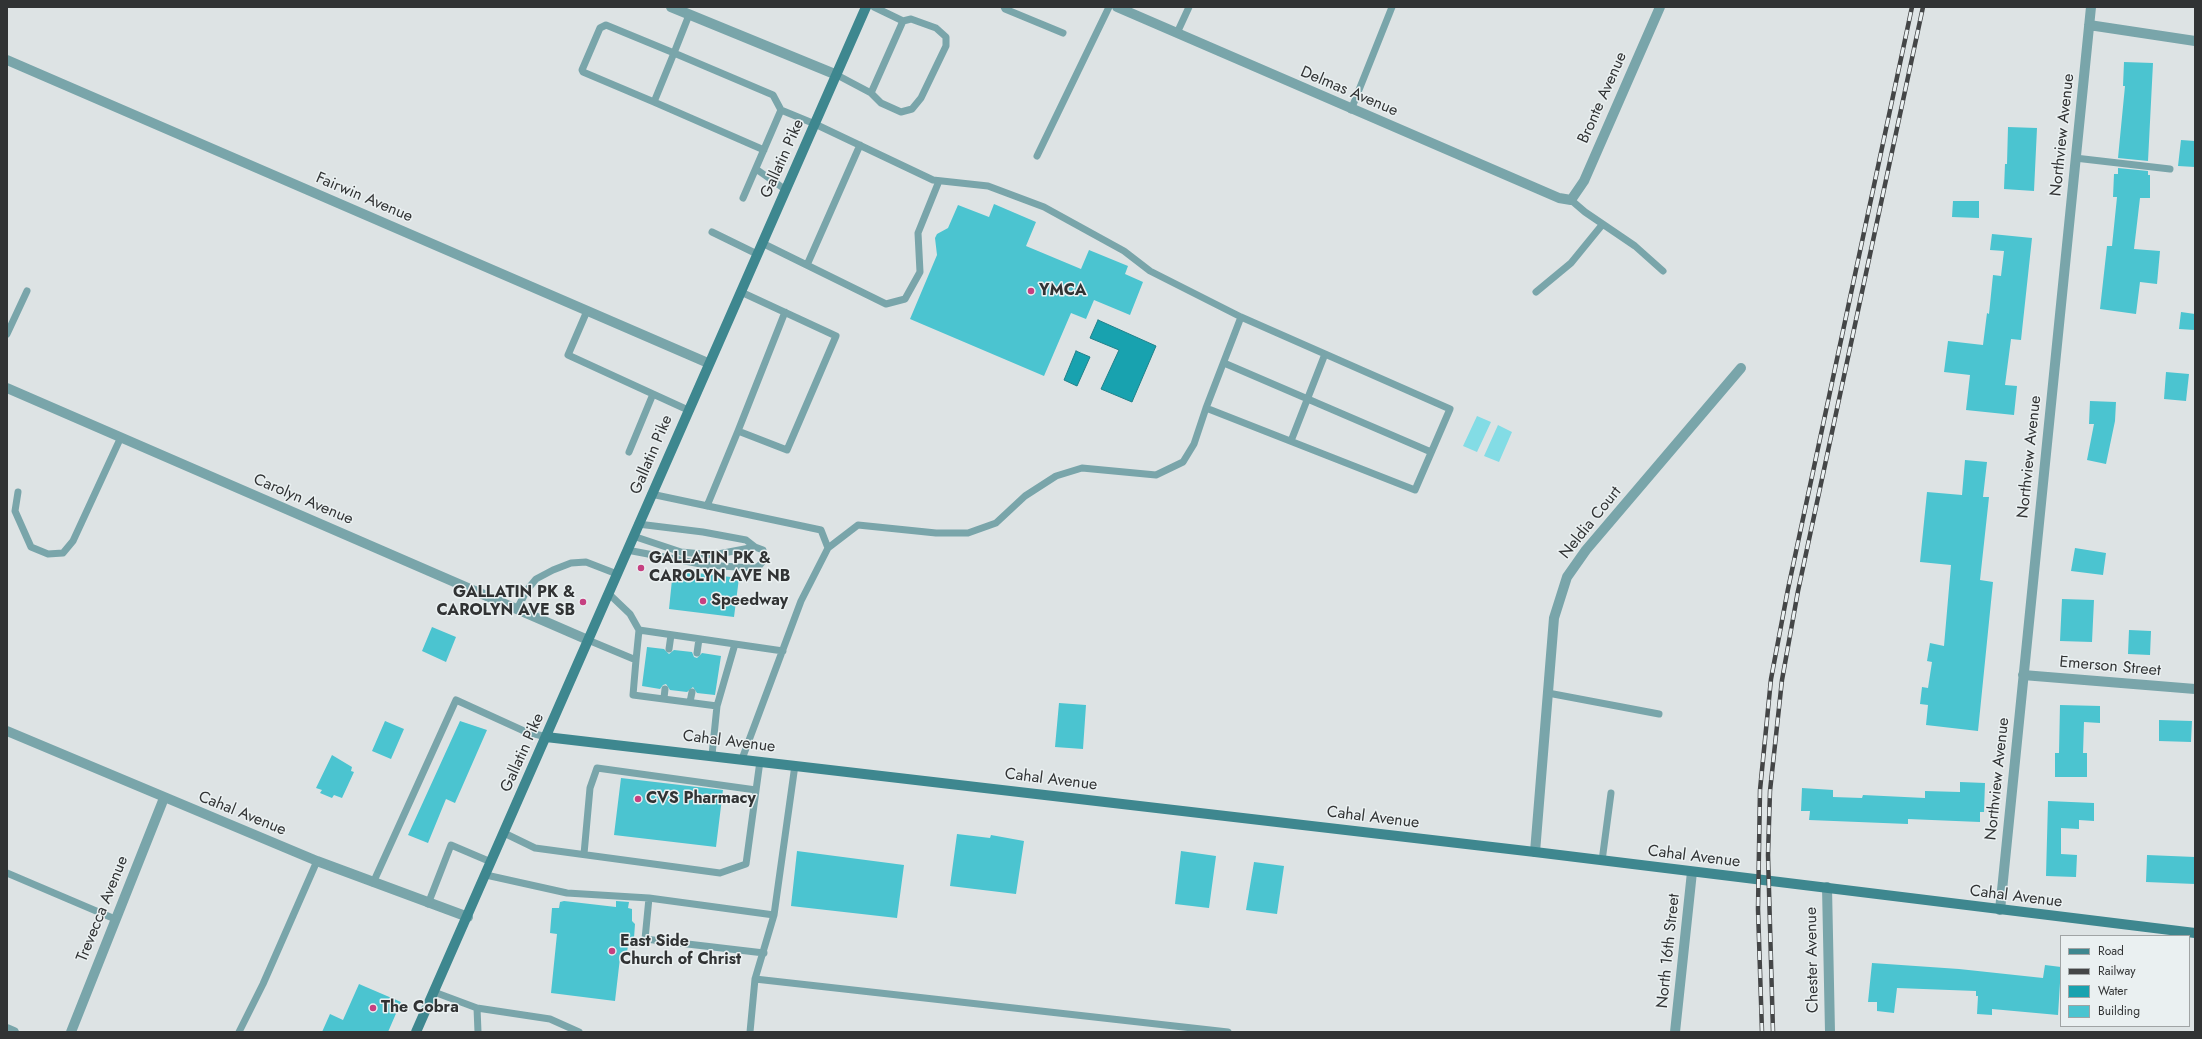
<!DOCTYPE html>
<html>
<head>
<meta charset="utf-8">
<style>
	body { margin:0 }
	#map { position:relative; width:2202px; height:1039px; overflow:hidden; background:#dde3e4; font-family:Jost,sans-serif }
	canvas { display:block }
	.frame { position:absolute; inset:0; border:8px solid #313334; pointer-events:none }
	.legend { position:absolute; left:2060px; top:935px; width:130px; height:92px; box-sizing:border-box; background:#eaf0f1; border:1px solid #a0a4a5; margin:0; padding:5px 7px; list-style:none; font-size:12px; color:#313334 }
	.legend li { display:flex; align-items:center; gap:8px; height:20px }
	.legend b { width:20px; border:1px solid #a0a4a5 }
</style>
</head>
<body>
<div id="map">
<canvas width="2202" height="1039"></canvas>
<div class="frame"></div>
<ul class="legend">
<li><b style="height:5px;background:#3e878f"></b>Road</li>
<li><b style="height:5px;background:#444647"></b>Railway</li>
<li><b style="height:11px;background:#18a2af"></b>Water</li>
<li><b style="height:11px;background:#4bc4d0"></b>Building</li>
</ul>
</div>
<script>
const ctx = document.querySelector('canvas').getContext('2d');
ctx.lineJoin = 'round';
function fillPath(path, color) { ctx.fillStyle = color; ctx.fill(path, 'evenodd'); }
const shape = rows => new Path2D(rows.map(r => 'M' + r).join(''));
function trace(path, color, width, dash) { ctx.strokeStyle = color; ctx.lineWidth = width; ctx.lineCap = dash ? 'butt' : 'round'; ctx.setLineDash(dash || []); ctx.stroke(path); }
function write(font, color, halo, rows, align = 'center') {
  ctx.font = font + ' Jost,sans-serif'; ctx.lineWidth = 3; ctx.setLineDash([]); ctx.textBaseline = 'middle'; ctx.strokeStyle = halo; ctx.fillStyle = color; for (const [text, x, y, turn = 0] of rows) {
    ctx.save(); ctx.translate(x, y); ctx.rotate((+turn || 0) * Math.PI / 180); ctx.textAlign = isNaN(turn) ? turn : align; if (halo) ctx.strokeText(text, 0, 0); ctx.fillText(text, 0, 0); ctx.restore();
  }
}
const green = shape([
	[1477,416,1491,422,1477,452,1463,446],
	[1498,425,1512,432,1499,462,1484,456]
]);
const water = shape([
	[1098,320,1156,346,1132,402,1101,389,1119,350,1090,338,1098,320],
	[1076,351,1090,357,1077,386,1064,380,1076,351]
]);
const building = shape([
	[2124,62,2153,63,2148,161,2118,158,2125,86,2123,86],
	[2008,127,2037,128,2034,191,2004,189,2005,164,2007,164],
	[2181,140,2195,141,2195,167,2178,166],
	[2118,168,2148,171,2148,175,2150,175,2150,198,2140,198,2134,249,2160,251,2157,284,2140,282,2136,314,2100,309,2107,246,2112,246,2117,197,2113,197,2114,174,2118,174],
	[1953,201,1979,201,1979,218,1952,217],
	[994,204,1036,222,1026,246,1081,269,1089,250,1128,266,1125,274,1143,282,1130,315,1094,300,1086,319,1071,313,1044,376,910,319,937,255,935,238,937,234,948,228,958,205,989,217],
	[1992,234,2032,238,2021,340,2011,339,2005,385,2017,386,2014,415,1966,410,1970,375,1944,372,1948,341,1983,345,1987,313,1989,314,1993,275,2001,276,2004,251,1990,250],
	[2181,312,2195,314,2195,330,2179,329],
	[2166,372,2189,374,2186,401,2164,399],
	[2090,401,2116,402,2115,421,2106,464,2087,460,2094,424,2089,424],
	[1965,460,1987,462,1983,497,1989,497,1980,580,1993,582,1978,731,1926,725,1928,705,1920,704,1922,687,1928,688,1932,662,1927,661,1930,643,1944,646,1951,565,1920,562,1927,492,1962,495],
	[2075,548,2106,553,2103,575,2071,571],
	[673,570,739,578,734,617,669,609],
	[2062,599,2094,600,2092,642,2060,641],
	[432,627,456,637,446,662,422,651],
	[2129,630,2151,631,2150,655,2128,654],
	[647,647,664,649,669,654,674,650,692,652,694,657,697,658,702,653,721,656,715,695,697,693,693,687,687,692,670,690,666,684,663,685,660,689,642,686],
	[1059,703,1086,705,1083,749,1055,747],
	[2060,705,2100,706,2100,723,2084,722,2083,753,2087,753,2087,777,2055,777,2055,753,2059,753],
	[2159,720,2192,721,2191,742,2159,741],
	[385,721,404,729,391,759,372,751],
	[460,721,487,730,455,803,446,799,428,843,408,835],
	[332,755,352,767,351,771,354,772,342,798,334,795,332,798,320,793,322,790,316,788],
	[621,778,723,790,716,847,614,835],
	[1960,782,1985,783,1984,812,1980,812,1980,822,1908,819,1908,824,1809,820,1810,811,1801,811,1802,788,1833,790,1833,797,1862,798,1863,795,1925,798,1925,791,1960,792],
	[2048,801,2094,803,2094,821,2079,820,2079,829,2061,828,2061,854,2077,855,2076,877,2046,876],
	[957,834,990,838,991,835,1024,841,1016,894,950,886],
	[797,851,904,865,897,918,791,906],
	[1181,851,1216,856,1209,908,1175,904],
	[2147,855,2195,857,2195,884,2146,882],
	[1254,862,1284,866,1277,914,1246,910],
	[564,901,616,907,616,901,629,902,628,908,632,909,632,921,635,924,634,938,629,940,627,952,623,951,622,958,620,958,615,1001,551,993,557,934,550,933,552,908,559,908,560,902],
	[1872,963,1959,969,2043,978,2045,965,2061,967,2058,1015,1992,1009,1992,1015,1977,1014,1978,996,1976,996,1976,991,1897,988,1894,1013,1877,1011,1877,1002,1868,1002],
	[359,984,401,1002,388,1032,322,1032,330,1014,343,1020]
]);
const lane = shape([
	[874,7,903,21],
	[1004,7,1005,9,1063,33],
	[689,15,674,53,773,95,781,110,743,198],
	[911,19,936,28,946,37,946,46,921,98,912,109,901,112,881,103,871,93,903,21,911,19],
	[1177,33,1189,7],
	[837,75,871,93],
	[654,102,583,72,582,70,600,28,606,25,674,53,654,102,764,150],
	[1351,110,1392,7],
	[1037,156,1109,7],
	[2075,158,2170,169],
	[756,169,786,190],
	[1571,200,1585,212,1635,246,1663,271],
	[712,232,757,254],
	[762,243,886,304,905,299,920,272,918,233,939,181],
	[807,265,860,145],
	[1536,292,1571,263,1602,225],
	[587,311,568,355,653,394,629,452],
	[7,334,27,291],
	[1224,363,1431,452],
	[653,394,688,410],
	[1206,408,1241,317],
	[738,431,785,312],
	[1291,441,1325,354],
	[18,492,15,511,31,547,48,554,63,553,73,541,121,437],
	[651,494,821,530,828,548],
	[707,506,738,431,787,450,836,336,741,292],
	[638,524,703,532,746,540,755,547],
	[627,550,706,565,752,568,759,566,764,560,763,550,755,547,713,555,681,552,633,536],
	[608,593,630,614,639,630,636,660],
	[517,609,527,590,536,579,553,570,571,563,586,562,617,574],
	[639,630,735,644,717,706],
	[588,640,636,660,633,695,717,706,712,755],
	[735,644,783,651],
	[669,649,671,635],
	[697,653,699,639],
	[1548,693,1659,714],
	[664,698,665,689],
	[690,702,692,692],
	[742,759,801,601,828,548,858,525,936,533,968,533,996,523,1025,496,1056,476,1082,468,1156,475,1183,462,1194,444,1206,408,1415,490,1450,409,1241,317,1150,271,1124,251,1044,207,988,186,933,180,815,124,781,110],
	[504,833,535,848,720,873,746,864,760,761],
	[584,854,590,788,597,768,756,790],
	[1602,861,1611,793],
	[7,873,115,919],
	[486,875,567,893,649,898,645,939,764,953],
	[373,883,456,700,524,731,546,737],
	[649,898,774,915],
	[428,904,451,845,491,862],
	[755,979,1228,1032],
	[434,992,477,1008,550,1019,579,1032],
	[477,1008,478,1032],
	[239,1032,263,984,317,861],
	[750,1032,755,979,774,915,795,765]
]);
const street = shape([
	[671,7,837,75],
	[1117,7,1559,198,1571,200,1584,181,1660,7],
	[2089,25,2195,41],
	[7,60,708,363],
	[7,388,588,640],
	[2023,675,2195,689],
	[7,731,317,861,468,917],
	[1535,852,1554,618,1567,577,1586,550,1741,368],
	[1827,887,1830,1032],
	[2000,910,2091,7],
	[7,1029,14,1032],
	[71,1032,164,798],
	[1675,1032,1692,872]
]);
const secondary = shape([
	[546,737,1535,852,2195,933],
	[416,1032,866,7]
]);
const rail = shape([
	[1762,1032,1758,909,1760,790,1771,679,1788,589,1912,7],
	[1773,1032,1768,855,1770,791,1782,680,1798,591,1923,7]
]);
const markers = [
	[1031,291,4,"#c64081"],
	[641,568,4,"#c64081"],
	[703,601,4,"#c64081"],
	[583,602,4,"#c64081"],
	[638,799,4,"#c64081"],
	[612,951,4,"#c64081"],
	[373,1008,4,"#c64081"]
];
const streetNames = [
	["Delmas Avenue",1349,92,23],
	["Bronte Avenue",1603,98,-66],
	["Northview Avenue",2063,135,-84],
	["Gallatin Pike",783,159,-66],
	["Fairwin Avenue",364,198,23],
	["Gallatin Pike",652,455,-67],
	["Northview Avenue",2030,457,-84],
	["Carolyn Avenue",303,500,23],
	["Neldia Court",1591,523,-51],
	["Emerson Street",2110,667,5],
	["Cahal Avenue",729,742,7],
	["Gallatin Pike",523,753,-66],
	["Northview Avenue",1998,779,-84],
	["Cahal Avenue",1051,780,7],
	["Cahal Avenue",242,814,22],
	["Cahal Avenue",1373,818,7],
	["Cahal Avenue",1694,857,7],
	["Cahal Avenue",2016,897,7],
	["Trevecca Avenue",103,909,-68],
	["North 16th Street",1669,951,-84],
	["Chester Avenue",1813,960,-91]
];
const poiNames = [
	["YMCA",1039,291],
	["GALLATIN PK &",649,559],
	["CAROLYN AVE NB",649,577],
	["GALLATIN PK &",575,593,"right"],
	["CAROLYN AVE SB",575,611,"right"],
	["Speedway",711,601],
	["CVS Pharmacy",646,799],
	["East Side",620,942],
	["Church of Christ",620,960],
	["The Cobra",381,1008]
];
fillPath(green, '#83dce5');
fillPath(water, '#18a2af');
trace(water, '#20818a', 1);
fillPath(building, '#4bc4d0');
trace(lane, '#79a5aa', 7);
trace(street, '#79a5aa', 10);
trace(secondary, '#3e878f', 10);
trace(rail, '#444647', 4.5);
trace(rail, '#eaf0f1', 3, [9]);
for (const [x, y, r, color] of markers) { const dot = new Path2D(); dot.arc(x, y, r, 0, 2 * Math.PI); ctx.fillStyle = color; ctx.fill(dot); trace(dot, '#eaf0f1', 1.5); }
write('16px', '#313334', '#eaf0f1', streetNames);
write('bold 16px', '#313334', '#eaf0f1', poiNames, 'left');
</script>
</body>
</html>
